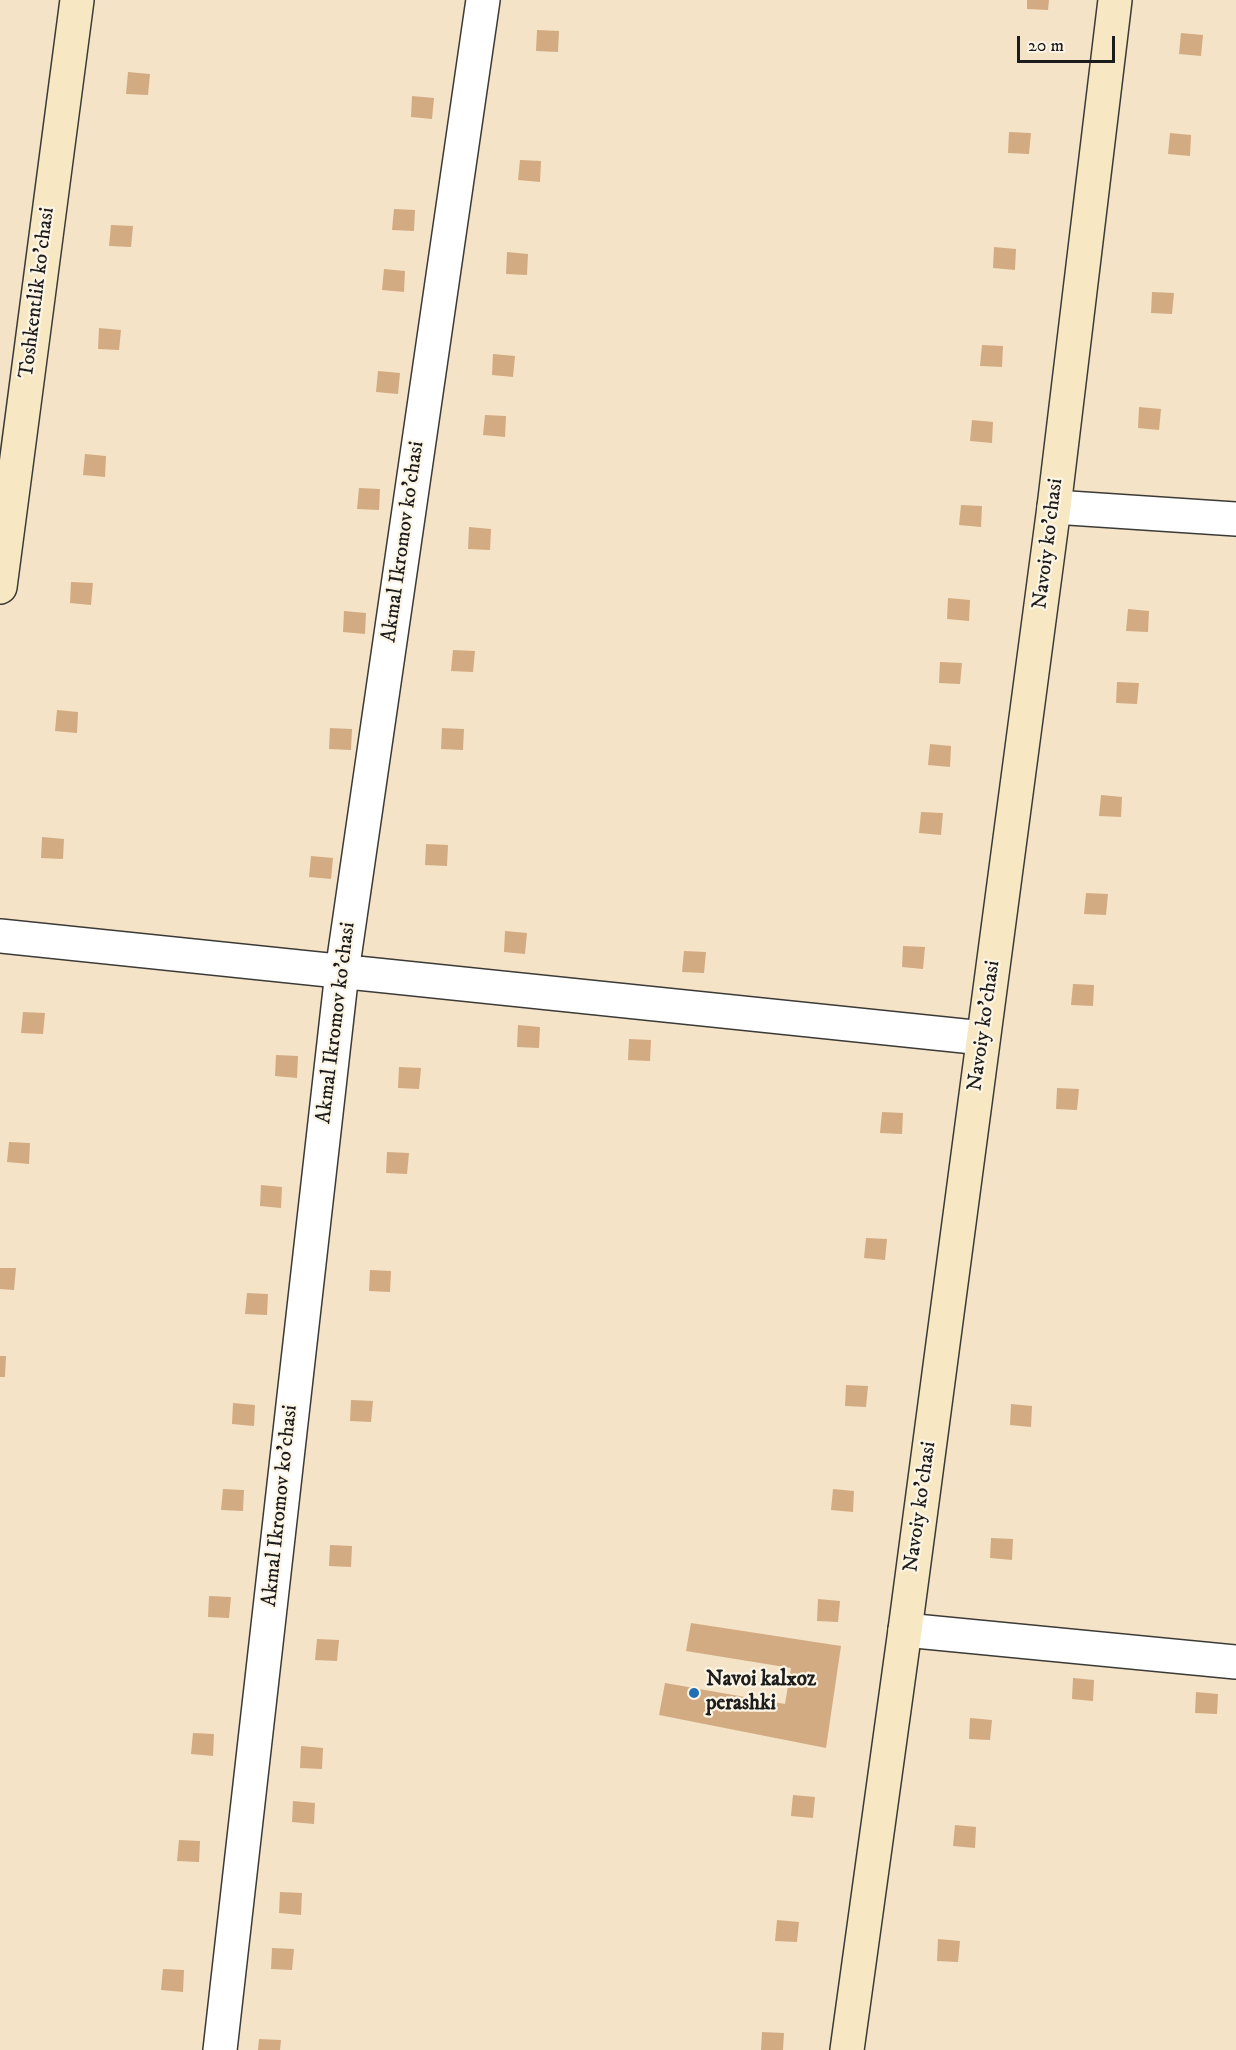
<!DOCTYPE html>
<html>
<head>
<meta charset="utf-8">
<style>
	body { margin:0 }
	#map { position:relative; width:1236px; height:2050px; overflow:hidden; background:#f4e3c7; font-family:"IM FELL DW Pica",serif }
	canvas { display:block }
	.scale { position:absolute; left:1017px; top:36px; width:98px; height:27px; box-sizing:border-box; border:3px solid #1c1c1c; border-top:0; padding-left:8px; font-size:18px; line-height:21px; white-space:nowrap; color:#1c1c1c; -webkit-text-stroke:4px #fcf5e5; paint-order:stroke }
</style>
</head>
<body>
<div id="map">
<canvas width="1236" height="2050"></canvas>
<div class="scale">20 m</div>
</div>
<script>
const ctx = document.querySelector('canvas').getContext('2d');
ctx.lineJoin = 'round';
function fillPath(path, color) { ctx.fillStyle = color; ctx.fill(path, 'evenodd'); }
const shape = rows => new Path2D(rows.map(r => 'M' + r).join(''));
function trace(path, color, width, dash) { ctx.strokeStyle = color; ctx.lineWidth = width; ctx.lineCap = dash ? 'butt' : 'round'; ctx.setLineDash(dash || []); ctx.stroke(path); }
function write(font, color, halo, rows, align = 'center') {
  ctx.font = font + ' "IM FELL DW Pica",serif'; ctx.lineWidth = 4.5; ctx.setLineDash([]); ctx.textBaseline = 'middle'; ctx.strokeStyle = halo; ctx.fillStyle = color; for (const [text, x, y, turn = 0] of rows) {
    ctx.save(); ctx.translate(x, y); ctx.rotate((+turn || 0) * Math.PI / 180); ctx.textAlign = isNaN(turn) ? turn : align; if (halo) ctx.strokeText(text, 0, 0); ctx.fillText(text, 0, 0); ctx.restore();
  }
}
const building = shape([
	[1027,0,1049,0,1048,10,1027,9],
	[537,30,559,31,558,52,536,51],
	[1181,33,1203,35,1201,56,1179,54],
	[128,72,150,74,148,95,126,94],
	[412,96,434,98,432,119,411,117],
	[1009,132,1031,133,1029,154,1008,153],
	[1170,133,1191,135,1190,156,1168,154],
	[520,160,541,161,540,182,518,180],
	[394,209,415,210,414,231,392,230],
	[111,225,133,226,131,247,109,246],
	[994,247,1016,249,1015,270,993,268],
	[507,252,528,254,527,275,506,274],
	[384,269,405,271,404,292,382,290],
	[1152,292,1174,293,1172,314,1151,313],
	[99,328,121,330,119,350,98,349],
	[982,345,1003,346,1002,367,980,366],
	[493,354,515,356,513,377,492,375],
	[378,371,400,373,398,394,376,392],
	[1139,407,1161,409,1159,430,1138,428],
	[485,415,506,416,505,437,483,435],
	[972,420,993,422,992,443,970,441],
	[85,454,106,456,105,477,83,475],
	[359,488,380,489,379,510,357,509],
	[961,505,982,506,981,527,959,525],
	[469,527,491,529,490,550,468,549],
	[71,582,93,583,91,605,70,603],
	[948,598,970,600,969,621,947,619],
	[1128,609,1149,611,1148,632,1126,631],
	[344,611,366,613,365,634,343,632],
	[453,650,475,651,473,672,451,671],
	[940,662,962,663,960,684,939,683],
	[1117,682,1139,683,1137,704,1116,703],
	[57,710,78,712,77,733,55,731],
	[330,728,352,729,351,750,329,749],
	[442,728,464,729,463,750,441,749],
	[930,744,951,746,950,767,928,765],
	[1101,795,1122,797,1121,817,1099,816],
	[921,812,943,813,941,835,919,833],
	[42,837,64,839,63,859,41,858],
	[426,844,448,845,447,866,425,865],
	[311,856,333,858,331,879,309,877],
	[1086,893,1108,894,1106,915,1084,914],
	[505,931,527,933,525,954,504,952],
	[903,946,925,947,923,969,902,967],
	[684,951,706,952,704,973,682,972],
	[1073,984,1094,985,1093,1006,1071,1005],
	[23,1012,45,1013,43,1034,21,1033],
	[518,1025,540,1027,539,1048,517,1047],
	[629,1039,651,1040,650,1061,628,1060],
	[276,1055,298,1056,297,1078,275,1076],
	[399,1067,421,1068,419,1089,398,1088],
	[1057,1088,1079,1089,1077,1110,1056,1109],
	[882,1112,903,1113,902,1134,880,1133],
	[9,1142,30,1143,29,1164,7,1162],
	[387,1152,409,1153,407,1174,386,1173],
	[261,1185,282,1187,281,1208,260,1206],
	[866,1238,887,1239,885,1260,864,1258],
	[0,1268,16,1268,14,1290,0,1289],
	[370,1270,391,1271,390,1292,369,1291],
	[247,1293,268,1294,267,1315,245,1314],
	[0,1356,6,1356,5,1377,0,1377],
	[846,1385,868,1386,866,1407,845,1406],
	[351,1400,373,1401,371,1422,350,1421],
	[233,1403,255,1405,254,1426,232,1424],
	[1011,1404,1032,1406,1031,1427,1010,1425],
	[223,1489,244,1490,243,1511,221,1510],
	[833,1489,854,1491,853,1512,831,1510],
	[991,1538,1013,1539,1012,1560,990,1558],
	[330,1545,352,1546,351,1567,329,1566],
	[209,1596,231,1597,229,1618,208,1617],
	[818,1599,840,1601,838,1622,817,1621],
	[691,1623,841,1646,826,1748,659,1715,665,1683,785,1704,791,1668,686,1651],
	[317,1639,339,1640,337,1661,315,1660],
	[1073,1678,1094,1680,1093,1701,1072,1699],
	[1196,1692,1218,1694,1217,1714,1195,1713],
	[970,1718,992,1720,990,1740,969,1739],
	[193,1733,214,1734,213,1756,191,1754],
	[301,1746,323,1748,322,1769,300,1768],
	[793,1795,815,1797,813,1818,791,1816],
	[293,1801,315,1803,314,1824,292,1822],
	[955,1825,976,1827,975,1848,953,1846],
	[179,1840,200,1841,199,1862,177,1861],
	[280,1892,302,1893,301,1915,279,1913],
	[777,1920,799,1922,797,1942,775,1941],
	[938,1939,960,1941,958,1962,937,1961],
	[272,1948,294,1949,292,1970,271,1969],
	[163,1969,184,1970,183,1992,161,1990],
	[762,2032,784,2033,783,2050,761,2050],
	[259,2039,281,2040,280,2050,258,2050]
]);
const street = shape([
	[1054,507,1236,519],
	[0,936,983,1038],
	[905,1630,1236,1662],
	[220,2050,342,972,483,0]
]);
const secondary = shape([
	[0,587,77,0],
	[847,2050,905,1630,1054,507,1115,0]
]);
const markers = [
	[694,1693,6,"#1f6fb2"]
];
const streetNames = [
	["Toshkentlik ko'chasi",38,293,-83],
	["Akmal Ikromov ko'chasi",404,542,-82],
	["Navoiy ko'chasi",1049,544,-83],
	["Akmal Ikromov ko'chasi",337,1023,-83],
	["Navoiy ko'chasi",985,1026,-82],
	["Akmal Ikromov ko'chasi",281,1506,-84],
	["Navoiy ko'chasi",921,1507,-82]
];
const poiNames = [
	["Navoi kalxoz",706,1681],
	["perashki",706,1705]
];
fillPath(building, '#d3ab82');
trace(street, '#3c3a36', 36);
trace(secondary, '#3c3a36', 36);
trace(street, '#fff', 33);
trace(secondary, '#f7e8c3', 33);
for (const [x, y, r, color] of markers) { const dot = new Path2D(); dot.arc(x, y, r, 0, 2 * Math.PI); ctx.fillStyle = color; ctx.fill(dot); trace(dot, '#fcf5e5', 2); }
write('21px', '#1c1c1c', '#fcf5e5', streetNames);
write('bold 21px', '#1c1c1c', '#fcf5e5', poiNames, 'left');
</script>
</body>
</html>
